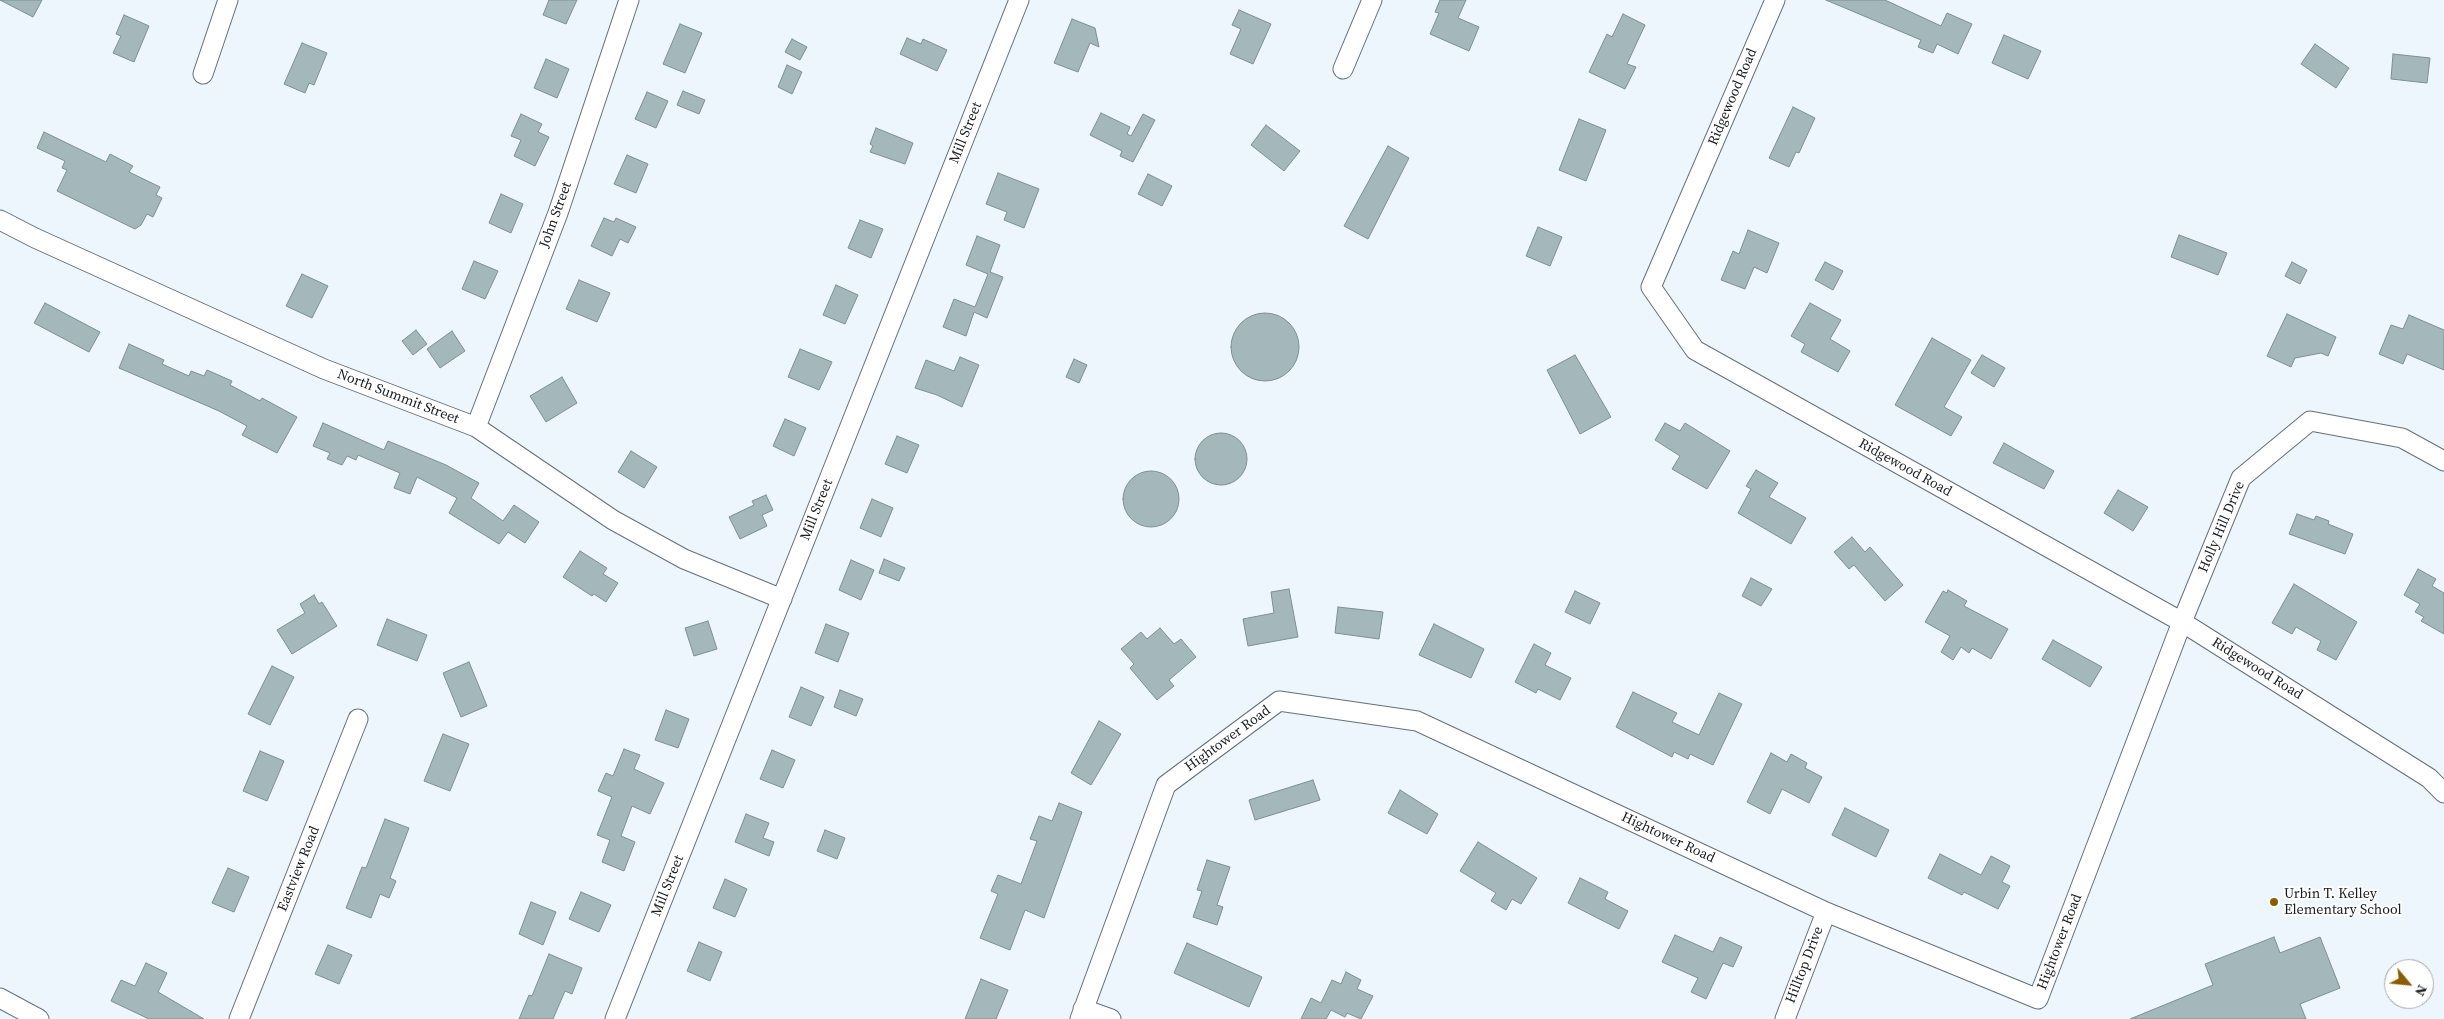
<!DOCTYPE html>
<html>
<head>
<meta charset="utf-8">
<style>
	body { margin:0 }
	#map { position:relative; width:2444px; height:1019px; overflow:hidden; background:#edf5fd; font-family:"Source Serif 4",serif }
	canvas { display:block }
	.north { position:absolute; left:2384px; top:959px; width:50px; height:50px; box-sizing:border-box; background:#fff; border:1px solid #a3a5a6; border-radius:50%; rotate:118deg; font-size:14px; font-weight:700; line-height:20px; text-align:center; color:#181d21 }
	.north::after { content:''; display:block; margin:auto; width:18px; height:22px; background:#8a5e00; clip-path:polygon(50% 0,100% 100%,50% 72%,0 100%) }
</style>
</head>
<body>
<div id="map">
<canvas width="2444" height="1019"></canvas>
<div class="north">N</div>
</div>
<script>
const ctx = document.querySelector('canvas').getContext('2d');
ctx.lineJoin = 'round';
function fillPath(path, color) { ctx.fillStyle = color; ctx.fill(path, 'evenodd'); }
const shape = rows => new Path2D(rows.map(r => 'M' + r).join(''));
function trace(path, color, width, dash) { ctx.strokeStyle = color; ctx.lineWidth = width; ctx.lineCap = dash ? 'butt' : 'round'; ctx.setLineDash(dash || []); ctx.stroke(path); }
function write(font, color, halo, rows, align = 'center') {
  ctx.font = font + ' "Source Serif 4",serif'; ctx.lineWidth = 4; ctx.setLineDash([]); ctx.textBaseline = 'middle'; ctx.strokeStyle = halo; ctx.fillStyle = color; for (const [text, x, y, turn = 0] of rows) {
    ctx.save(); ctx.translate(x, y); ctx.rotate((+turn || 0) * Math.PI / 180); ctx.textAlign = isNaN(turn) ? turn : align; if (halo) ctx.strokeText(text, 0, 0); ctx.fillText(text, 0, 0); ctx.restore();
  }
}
const building = shape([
	[0,0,42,0,33,17,0,0],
	[549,0,577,0,566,24,543,15,549,0],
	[1440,0,1466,0,1458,18,1479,27,1469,51,1430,34,1439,13,1435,12,1440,0],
	[1826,0,1885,0,1941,26,1947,13,1972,24,1958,54,1937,44,1933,53,1918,47,1921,40,1826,0],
	[1239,10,1271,24,1253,64,1230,54,1241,29,1232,25,1239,10],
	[1623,14,1645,25,1627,64,1636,67,1625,89,1589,72,1607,34,1612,37,1623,14],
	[124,15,149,26,134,62,113,53,121,36,116,34,124,15],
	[1072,19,1095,28,1099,47,1090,43,1078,72,1054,63,1072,19],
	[680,24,702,33,685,73,663,64,680,24],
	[2004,35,2041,51,2028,79,1992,63,2004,35],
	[907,38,921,44,923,39,947,50,937,71,900,54,907,38],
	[792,39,807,47,800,60,785,52,792,39],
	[302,43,327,53,314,85,309,83,305,93,284,84,302,43],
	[2315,44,2349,68,2336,88,2301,64,2315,44],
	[2393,54,2430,58,2427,83,2391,79,2393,54],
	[546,59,569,69,557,98,534,88,546,59],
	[787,65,802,72,792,94,778,87,787,65],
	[683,91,705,100,699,114,677,105,683,91],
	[647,92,668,101,656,128,635,119,647,92],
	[1793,107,1815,118,1799,153,1796,152,1789,167,1769,158,1793,107],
	[1101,113,1130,127,1127,134,1131,136,1143,114,1155,120,1133,162,1120,156,1122,151,1090,135,1101,113],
	[521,114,542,124,538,132,549,137,535,166,514,156,521,140,511,136,521,114],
	[1579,119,1606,130,1586,181,1559,170,1579,119],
	[1266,125,1300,151,1284,171,1251,145,1266,125],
	[876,128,913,143,905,164,870,152,873,146,870,144,876,128],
	[44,132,106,162,110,154,133,166,129,172,160,187,156,195,162,198,153,217,147,214,141,225,135,229,57,191,67,170,62,168,65,161,37,148,44,132],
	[1388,146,1409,158,1368,239,1344,226,1388,146],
	[627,155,648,164,636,193,614,184,627,155],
	[998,173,1039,189,1024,228,1004,220,1007,212,986,204,998,173],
	[1148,174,1172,186,1162,206,1138,194,1148,174],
	[501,194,523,204,511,233,489,223,501,194],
	[604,218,614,222,616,218,636,227,628,243,620,239,612,256,591,246,604,218],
	[860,220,883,229,871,258,848,248,860,220],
	[1538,227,1562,237,1550,266,1526,256,1538,227],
	[1748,230,1779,243,1767,273,1754,267,1745,289,1721,280,1733,251,1739,254,1748,230],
	[2179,235,2227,253,2218,275,2171,257,2179,235],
	[977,236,1000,245,990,272,1003,277,987,318,974,312,966,336,943,327,954,299,975,307,988,274,966,265,977,236],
	[474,261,498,271,485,299,462,289,474,261],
	[1825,262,1843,271,1833,290,1815,280,1825,262],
	[2292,262,2307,270,2300,284,2285,276,2292,262],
	[302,274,328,286,312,318,286,306,302,274],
	[579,280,610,293,597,322,566,309,579,280],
	[836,285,858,295,845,324,823,315,836,285],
	[45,303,100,332,89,352,34,323,45,303],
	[1810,303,1841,320,1830,339,1850,351,1838,372,1801,352,1805,344,1791,336,1810,303],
	'1231 347a34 34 0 1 1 68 0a34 34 0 1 1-68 0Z',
	[2287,314,2336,337,2328,356,2321,353,2295,358,2291,367,2267,356,2287,314],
	[2409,315,2444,330,2444,370,2407,354,2403,364,2379,354,2391,325,2403,329,2409,315],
	[416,330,427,344,413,355,402,341,416,330],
	[452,331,465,351,440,368,427,349,452,331],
	[1932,338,1971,360,1944,407,1962,417,1951,436,1895,405,1932,338],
	[129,344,164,360,162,364,189,376,191,371,204,376,207,370,232,381,230,385,260,401,262,398,297,417,277,453,242,435,247,426,219,411,119,368,129,344],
	[800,349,832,362,819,390,788,377,800,349],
	[1575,355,1611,417,1580,434,1547,370,1575,355],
	[1982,355,2005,368,1994,387,1971,373,1982,355],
	[960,357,979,365,962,407,937,395,915,388,926,360,954,371,960,357],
	[1074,359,1087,365,1079,383,1066,377,1074,359],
	[562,377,577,403,546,422,530,396,562,377],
	[785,419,806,428,794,456,773,446,785,419],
	[323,423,384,450,388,441,446,465,479,483,471,498,503,521,514,505,539,522,525,543,508,532,499,544,449,513,457,498,417,477,410,494,394,488,400,473,358,455,356,460,347,456,342,465,327,459,330,453,313,446,323,423],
	[1665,423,1680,431,1685,423,1730,451,1707,489,1672,469,1680,456,1655,440,1665,423],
	'1195 459a26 26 0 1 1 52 0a26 26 0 1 1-52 0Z',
	[897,436,919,445,907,473,885,464,897,436],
	[2004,443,2054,471,2044,489,1993,463,2004,443],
	[631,451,657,467,644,488,618,472,631,451],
	[1756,470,1778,483,1769,497,1806,518,1791,544,1738,513,1751,489,1746,486,1756,470],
	'1123 499a28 28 0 1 1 56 0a28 28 0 1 1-56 0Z',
	[2118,490,2148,507,2133,531,2104,513,2118,490],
	[766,495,773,510,762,515,767,526,740,539,729,517,754,505,752,501,766,495],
	[872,499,893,508,881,537,860,528,872,499],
	[2297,514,2314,520,2316,516,2329,521,2328,524,2353,534,2345,554,2289,534,2297,514],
	[1852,537,1865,552,1870,547,1903,585,1885,601,1854,565,1849,569,1834,552,1852,537],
	[580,551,607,568,603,574,618,583,606,602,594,594,592,596,563,577,580,551],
	[884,559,905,568,899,581,879,573,884,559],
	[851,560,874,570,861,600,839,590,851,560],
	[2418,569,2436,579,2432,586,2444,593,2444,634,2421,621,2424,617,2415,612,2420,604,2404,595,2418,569],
	[1751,578,1772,589,1761,606,1742,596,1751,578],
	[2294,584,2357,622,2336,660,2317,650,2321,641,2296,627,2292,634,2272,623,2294,584],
	[1289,589,1298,637,1248,646,1243,619,1274,613,1271,592,1289,589],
	[1948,590,1967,601,1964,606,2008,629,1991,659,1972,648,1969,653,1961,647,1953,660,1941,652,1950,636,1925,622,1943,591,1947,593,1948,590],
	[1575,591,1600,603,1590,624,1565,612,1575,591],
	[314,595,319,604,322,602,337,626,292,654,277,630,305,613,300,604,314,595],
	[1338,607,1383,612,1379,639,1335,633,1338,607],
	[387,619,427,635,417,661,377,645,387,619],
	[708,621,717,649,694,656,685,628,708,621],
	[826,624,849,633,838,662,815,653,826,624],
	[1434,624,1484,649,1471,678,1419,655,1434,624],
	[1160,628,1174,644,1181,639,1196,657,1169,680,1174,686,1157,700,1130,668,1134,664,1121,649,1141,632,1147,639,1160,628],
	[2053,640,2102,667,2090,687,2042,659,2053,640],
	[1534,644,1551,653,1545,665,1571,678,1560,700,1538,689,1536,693,1515,682,1534,644],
	[469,662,487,706,461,717,443,673,469,662],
	[272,666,294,677,270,725,248,714,272,666],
	[801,687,824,697,811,726,789,717,801,687],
	[840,690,863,699,856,716,834,707,840,690],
	[1633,692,1677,713,1672,722,1699,735,1719,693,1742,704,1713,765,1690,754,1688,759,1674,752,1672,757,1616,727,1633,692],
	[666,710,689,719,678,748,655,740,666,710],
	[1099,721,1121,734,1091,785,1071,773,1099,721],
	[443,734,469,744,450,791,424,781,443,734],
	[624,749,640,755,634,769,664,783,650,814,632,806,621,836,635,842,624,871,602,862,610,840,597,835,612,797,598,791,606,773,613,776,624,749],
	[772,750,795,760,783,788,760,779,772,750],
	[260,751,284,761,267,801,243,791,260,751],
	[1771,753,1787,762,1791,754,1807,763,1805,768,1822,777,1809,803,1782,789,1770,814,1747,802,1771,753],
	[1313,780,1320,800,1255,820,1249,800,1313,780],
	[1400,790,1438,814,1427,834,1388,813,1400,790],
	[1059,803,1082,812,1044,918,1025,910,1010,950,980,938,998,894,991,891,998,875,1021,884,1037,841,1030,839,1039,816,1052,821,1059,803],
	[1845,808,1889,830,1876,857,1832,835,1845,808],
	[746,814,769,823,763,838,774,842,769,856,735,842,746,814],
	[385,819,409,828,390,878,396,881,389,898,380,894,371,918,346,908,362,867,366,868,385,819],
	[825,830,845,838,837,859,817,851,825,830],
	[1478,842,1537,878,1521,904,1512,899,1506,910,1491,901,1496,893,1460,871,1478,842],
	[1940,854,1981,875,1991,856,2010,866,2002,882,2010,886,1998,909,1964,892,1962,895,1928,878,1940,854],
	[1207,860,1230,867,1217,905,1223,907,1217,925,1193,917,1202,891,1197,890,1207,860],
	[228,868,249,877,234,912,212,903,228,868],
	[1580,878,1608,892,1605,899,1628,911,1619,929,1568,903,1580,878],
	[725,879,747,889,735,917,713,908,725,879],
	[581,892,611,905,599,932,569,919,581,892],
	[531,902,556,912,543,945,519,934,531,902],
	[1675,935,1713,952,1720,937,1742,947,1733,967,1723,963,1706,999,1691,992,1698,978,1662,962,1675,935],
	[2274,937,2280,953,2320,937,2340,988,2300,1004,2306,1019,2130,1019,2213,985,2205,964,2274,937],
	[699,942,722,952,710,981,687,971,699,942],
	[1187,943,1262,977,1249,1007,1174,973,1187,943],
	[328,945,352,955,339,984,315,974,328,945],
	[549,954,582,968,572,994,565,991,553,1019,519,1019,529,995,532,996,549,954],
	[146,963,167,973,158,992,204,1019,149,1019,111,1001,121,980,135,986,146,963],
	[1346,972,1361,980,1357,989,1373,996,1361,1019,1347,1013,1345,1017,1331,1010,1326,1019,1301,1019,1311,998,1321,1003,1332,980,1341,984,1346,972],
	[981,979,1008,990,996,1019,965,1019,981,979]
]);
const minor = shape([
	[1775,0,1651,287,1695,350,2182,622,2429,778,2444,793],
	[1343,69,1372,0],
	[203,74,228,0],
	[0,220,35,238,324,369,476,427,613,520,684,559,782,599],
	[476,427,558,213,629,0],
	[0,998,39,1019],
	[1083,1009,1111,1019],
	[239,1019,358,719],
	[615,1019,1019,0],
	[1080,1019,1166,785,1279,701,1417,721,1826,912,2038,999,2182,622,2241,478,2310,421,2402,438,2444,461],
	[1785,1019,1826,912]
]);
const markers = [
	[2274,902,5,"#8a5e00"]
];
const streetNames = [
	["Ridgewood Road",1733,97,-67],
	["Mill Street",966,133,-68],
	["John Street",556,215,-70],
	["North Summit Street",398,397,21],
	["Ridgewood Road",1905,468,29],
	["Mill Street",817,510,-68],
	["Holly Hill Drive",2222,527,-67],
	["Ridgewood Road",2257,669,32],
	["Hightower Road",1228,739,-36],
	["Hightower Road",1668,838,25],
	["Eastview Road",299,869,-68],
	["Mill Street",668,886,-68],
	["Hightower Road",2060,942,-69],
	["Hilltop Drive",1805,965,-69]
];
const poiNames = [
	["Urbin T. Kelley",2284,894],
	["Elementary School",2284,910]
];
fillPath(building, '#a4b8bc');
trace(building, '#7c8f93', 1);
trace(minor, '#64717c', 21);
trace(minor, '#fff', 19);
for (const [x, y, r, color] of markers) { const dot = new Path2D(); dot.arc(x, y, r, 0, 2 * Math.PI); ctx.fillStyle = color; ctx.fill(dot); trace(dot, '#fff', 2); }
write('14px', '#181d21', '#fff', streetNames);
write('14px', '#181d21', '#fff', poiNames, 'left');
</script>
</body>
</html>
